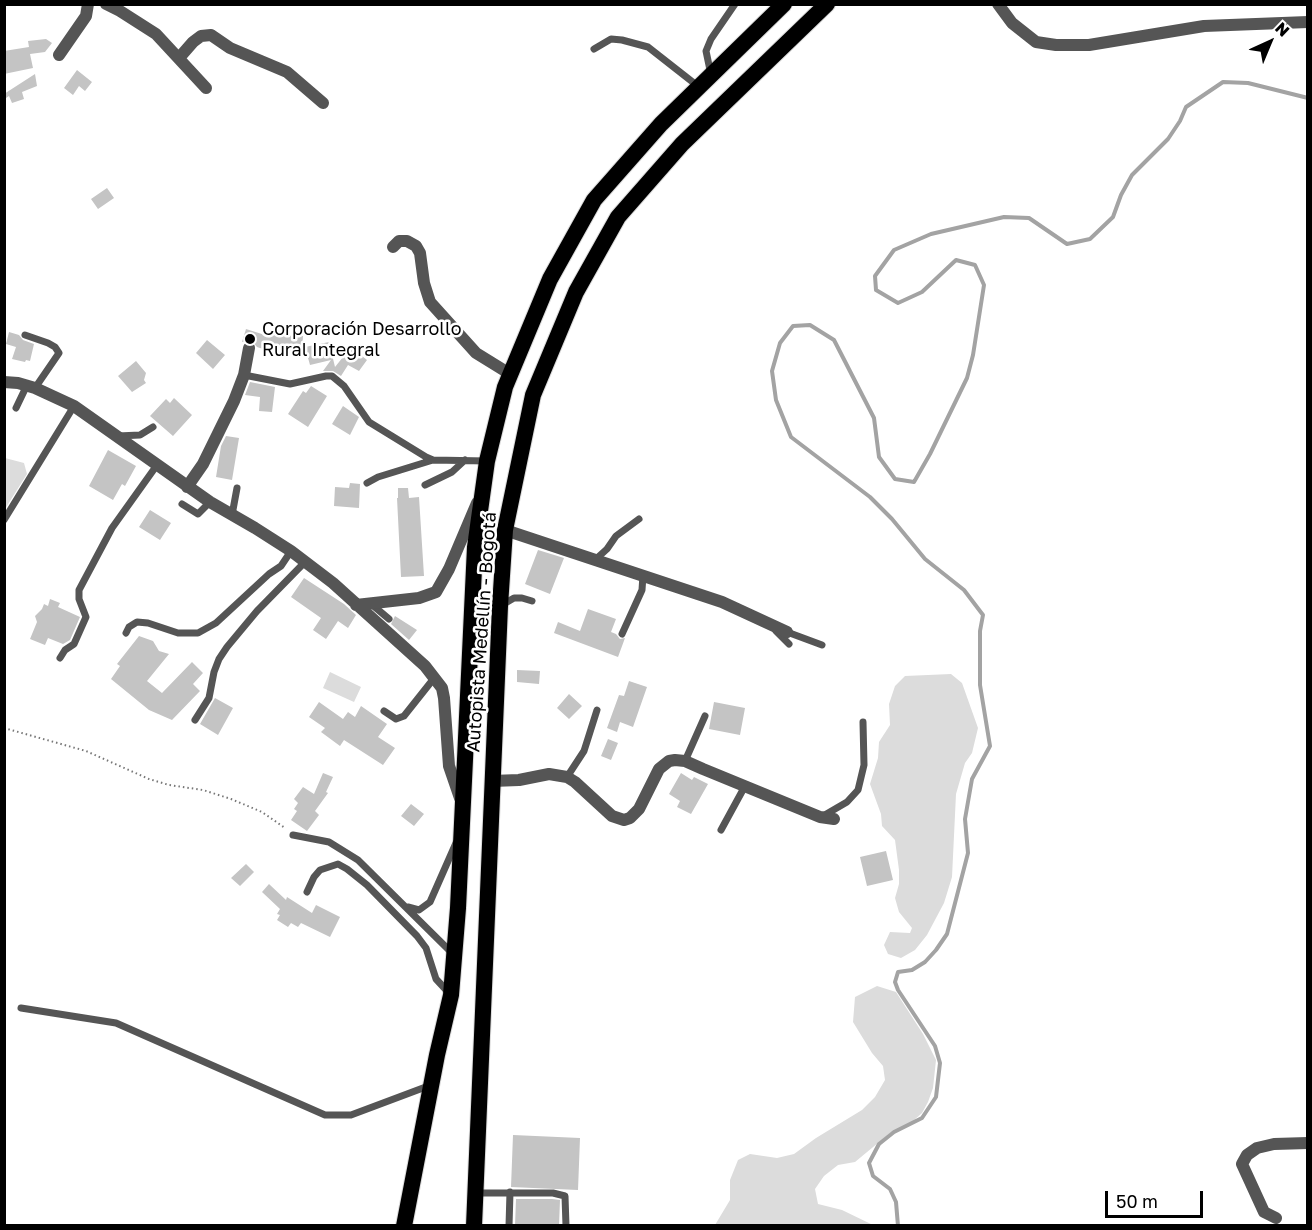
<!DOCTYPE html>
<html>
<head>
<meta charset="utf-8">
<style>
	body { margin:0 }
	#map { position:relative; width:1312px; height:1230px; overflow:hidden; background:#fff; font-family:"Golos Text",sans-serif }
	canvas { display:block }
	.frame { position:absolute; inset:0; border:6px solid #000; pointer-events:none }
	.north { position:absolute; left:1240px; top:12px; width:60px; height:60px; -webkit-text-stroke:4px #fff; paint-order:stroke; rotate:44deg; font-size:16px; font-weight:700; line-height:24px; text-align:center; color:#000 }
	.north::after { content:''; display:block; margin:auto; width:21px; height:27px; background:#000; clip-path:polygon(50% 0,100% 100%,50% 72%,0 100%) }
	.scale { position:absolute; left:1105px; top:1191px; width:98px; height:27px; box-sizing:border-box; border:3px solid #000; border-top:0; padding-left:8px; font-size:18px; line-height:21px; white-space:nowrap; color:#000; -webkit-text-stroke:4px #fff; paint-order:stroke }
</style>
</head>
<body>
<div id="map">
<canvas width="1312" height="1230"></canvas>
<div class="frame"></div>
<div class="north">N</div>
<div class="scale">50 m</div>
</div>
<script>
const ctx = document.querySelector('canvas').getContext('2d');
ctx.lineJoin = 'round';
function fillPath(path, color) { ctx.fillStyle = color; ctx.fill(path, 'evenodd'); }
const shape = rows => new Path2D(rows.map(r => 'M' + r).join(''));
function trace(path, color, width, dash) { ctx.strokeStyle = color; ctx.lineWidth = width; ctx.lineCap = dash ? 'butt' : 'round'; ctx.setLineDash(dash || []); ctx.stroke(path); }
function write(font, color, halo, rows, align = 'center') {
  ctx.font = font + ' "Golos Text",sans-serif'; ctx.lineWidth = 5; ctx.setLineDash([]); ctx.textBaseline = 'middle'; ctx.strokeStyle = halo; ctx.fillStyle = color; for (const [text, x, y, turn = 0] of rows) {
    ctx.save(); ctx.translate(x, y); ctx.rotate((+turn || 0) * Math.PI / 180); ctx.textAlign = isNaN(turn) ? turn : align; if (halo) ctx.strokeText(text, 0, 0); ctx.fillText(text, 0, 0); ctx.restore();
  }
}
const green = shape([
	[5,458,24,463,27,474,5,509],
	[330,672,361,687,354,702,323,688],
	[951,674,962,683,978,728,972,753,965,763,956,794,952,877,944,903,927,935,915,950,901,958,888,954,884,945,890,932,910,933,912,928,899,912,895,898,899,884,899,870,895,840,882,826,881,814,870,784,878,758,879,742,890,725,889,704,895,686,905,676],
	[877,986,896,992,923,1034,936,1060,933,1088,928,1102,922,1113,913,1121,890,1133,855,1162,838,1165,824,1176,815,1189,818,1204,842,1210,873,1225,715,1225,730,1200,730,1180,738,1160,750,1154,777,1158,794,1154,816,1138,862,1110,875,1097,885,1080,883,1066,872,1053,853,1022,855,997]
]);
const stream = shape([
	[898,1226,896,1202,890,1189,873,1176,869,1163,879,1144,894,1132,922,1118,936,1097,940,1063,935,1046,898,990,895,982,898,972,912,970,925,962,936,950,947,934,968,853,965,819,972,779,990,746,980,685,980,631,983,615,964,590,925,559,892,519,870,497,791,437,776,400,772,371,780,343,793,326,810,325,834,340,874,418,879,457,895,479,914,482,930,454,967,378,973,355,984,285,975,265,956,260,922,292,898,303,876,290,875,276,894,250,931,234,1004,217,1029,218,1067,244,1090,239,1113,217,1121,195,1132,175,1168,139,1180,121,1186,107,1223,82,1248,83,1308,98]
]);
const building = shape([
	[46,39,52,43,45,52,30,54,33,68,4,74,4,51,29,47,28,41],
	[77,70,92,82,85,91,79,86,73,95,64,88],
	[35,74,37,86,22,92,24,99,12,103,9,96,6,98,4,94],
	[107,188,114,198,98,209,91,199],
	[246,329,265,335,303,336,302,351,263,349,257,347,251,340,242,342],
	[9,332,19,335,23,340,34,344,30,361,26,360,25,362,12,359,16,347,6,344],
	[207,340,225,355,213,369,196,353],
	[329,342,335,367,351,347,367,360,359,371,348,365,341,376,333,371,323,371,331,360,310,365,305,347],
	[136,361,146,373,144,380,146,383,132,392,118,376],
	[250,382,275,387,272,412,259,411,260,397,245,395],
	[311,386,327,396,308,427,288,414,303,391,306,393],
	[174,398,192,415,173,436,150,416,166,399,170,403],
	[343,406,359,417,350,435,332,424],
	[226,436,239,438,232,480,216,477,221,446],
	[108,450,136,466,125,486,122,484,113,500,89,486],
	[350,483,360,484,359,508,334,506,335,487,349,488],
	[398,488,408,488,409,498,419,497,424,576,401,577,397,498,398,498],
	[150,510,171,523,160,540,139,527],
	[538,550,564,558,550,594,525,584],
	[304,578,344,604,356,615,348,628,338,621,326,639,313,630,321,618,291,597],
	[50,599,60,603,58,607,80,617,70,640,63,644,48,638,45,645,30,639,37,622,35,616,42,609,44,604,48,606],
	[588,609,616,619,611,632,616,634,620,639,625,638,618,657,554,633,558,622,580,631],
	[395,616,417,630,409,640,391,624],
	[139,636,153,641,159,651,169,654,147,681,162,693,192,662,203,673,193,684,200,691,172,720,149,710,111,679,120,666,117,664],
	[517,670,540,671,539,684,517,682],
	[629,681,647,687,633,727,620,722,617,732,607,728,619,695,624,696],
	[569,694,582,706,569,719,557,708],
	[215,698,233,708,218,735,200,724],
	[319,702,343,719,348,712,355,717,361,706,387,724,378,737,395,748,383,765,344,740,340,746,321,732,325,728,309,717],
	[714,702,745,708,740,735,709,729],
	[608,739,618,743,611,760,601,756],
	[323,773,333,777,326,792,328,793,315,811,319,815,307,831,291,820,297,811,294,809,298,803,294,799,303,787,314,794],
	[681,773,692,780,694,777,708,784,691,814,677,807,680,801,669,794],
	[411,804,424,814,414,826,401,816],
	[886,851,893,880,867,886,860,857],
	[246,864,254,872,240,886,231,878],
	[269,884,286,900,287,897,312,913,316,905,340,917,330,937,301,923,298,927,291,923,288,927,277,920,280,915,277,914,280,909,262,892],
	[513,1135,580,1138,578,1190,511,1187],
	[516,1199,552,1199,560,1200,559,1226,515,1226]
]);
const path = shape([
	[4,728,86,751,149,779,169,785,203,790,231,799,262,812,285,828]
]);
const service = shape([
	[594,49,611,39,622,40,648,47,699,87],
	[712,73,710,70,706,51,711,39,735,4],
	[25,335,48,343,55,347,59,353,35,388],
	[244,375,290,384,326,376,332,376,344,386,369,422,426,457,433,460,487,461],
	[16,408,27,385],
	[118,436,140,435,153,427],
	[367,483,378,477,433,460],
	[425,485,452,472,465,460],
	[182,504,198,514,210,502],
	[232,515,237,488],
	[4,520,74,406],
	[596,559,607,549,616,536,639,519],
	[370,603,389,619],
	[502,605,514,598,522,598,532,601],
	[776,631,789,644],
	[787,632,822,645],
	[126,633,129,627,137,622,148,623,178,633,198,633,216,623,269,574,281,566,291,551],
	[622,634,642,590,643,575],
	[60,658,65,650,74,644,86,617,79,599,79,590,112,528,157,465],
	[384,711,396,719,404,716,435,677],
	[195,720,209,698,214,672,219,659,227,647,257,611,305,562],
	[685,761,705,716],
	[567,777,584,751,597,710],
	[823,816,847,802,858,790,864,765,863,722],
	[721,830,745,786],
	[293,835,329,842,358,860,453,954],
	[307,892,314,877,320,870,338,864,347,869,367,885,417,936,426,948,436,979,449,993],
	[408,907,419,910,430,902,456,843],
	[21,1008,116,1023,325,1115,351,1115,431,1085],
	[475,1193,553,1193,565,1196,566,1226],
	[509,1226,510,1192]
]);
const minor = shape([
	[106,4,120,11,156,34,206,88],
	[998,4,1012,23,1036,42,1056,45,1089,45,1204,26,1308,22],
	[59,55,86,16,88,4],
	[179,58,193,42,201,36,211,35,230,48,287,72,323,103],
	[393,247,399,241,407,241,416,246,420,253,424,283,430,302,476,353,510,374],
	[4,382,18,383,35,388,74,406,210,502,255,528,291,551,333,583,425,666,442,688,444,698,449,766,460,798],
	[187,487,203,464,234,401,244,375,249,348],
	[505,530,722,602,787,632],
	[356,605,419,598,436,592,449,569,477,503],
	[492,781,519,780,549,774,567,777,575,782,612,816,624,820,630,818,639,809,659,769,669,761,675,760,685,761,703,769,820,817,834,819],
	[1276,1218,1264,1212,1242,1164,1247,1155,1257,1148,1274,1144,1308,1143]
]);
const trunk = shape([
	[404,1226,437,1055,451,995,458,908,475,547,487,461,505,387,550,279,594,200,661,124,784,4],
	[474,1226,500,606,505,530,533,395,576,292,618,217,682,144,827,4]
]);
const markers = [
	[250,339,6,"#000"]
];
const poiNames = [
	["Corporación Desarrollo",262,329],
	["Rural Integral",262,350]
];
const streetNames = [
	["Autopista Medellín - Bogotá",482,632,-86]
];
fillPath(green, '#dcdcdc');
trace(stream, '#a3a3a3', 4);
fillPath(building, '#c4c4c4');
trace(trunk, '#dbdbdb', 18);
trace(path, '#777', 2, [1.5, 3]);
trace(service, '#555', 7);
trace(minor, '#555', 12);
trace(trunk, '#000', 16);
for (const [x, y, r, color] of markers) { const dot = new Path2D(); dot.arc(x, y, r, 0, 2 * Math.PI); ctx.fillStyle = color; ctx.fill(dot); trace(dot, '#fff', 2); }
write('18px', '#000', '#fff', poiNames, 'left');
write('18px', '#000', '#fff', streetNames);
</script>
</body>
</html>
